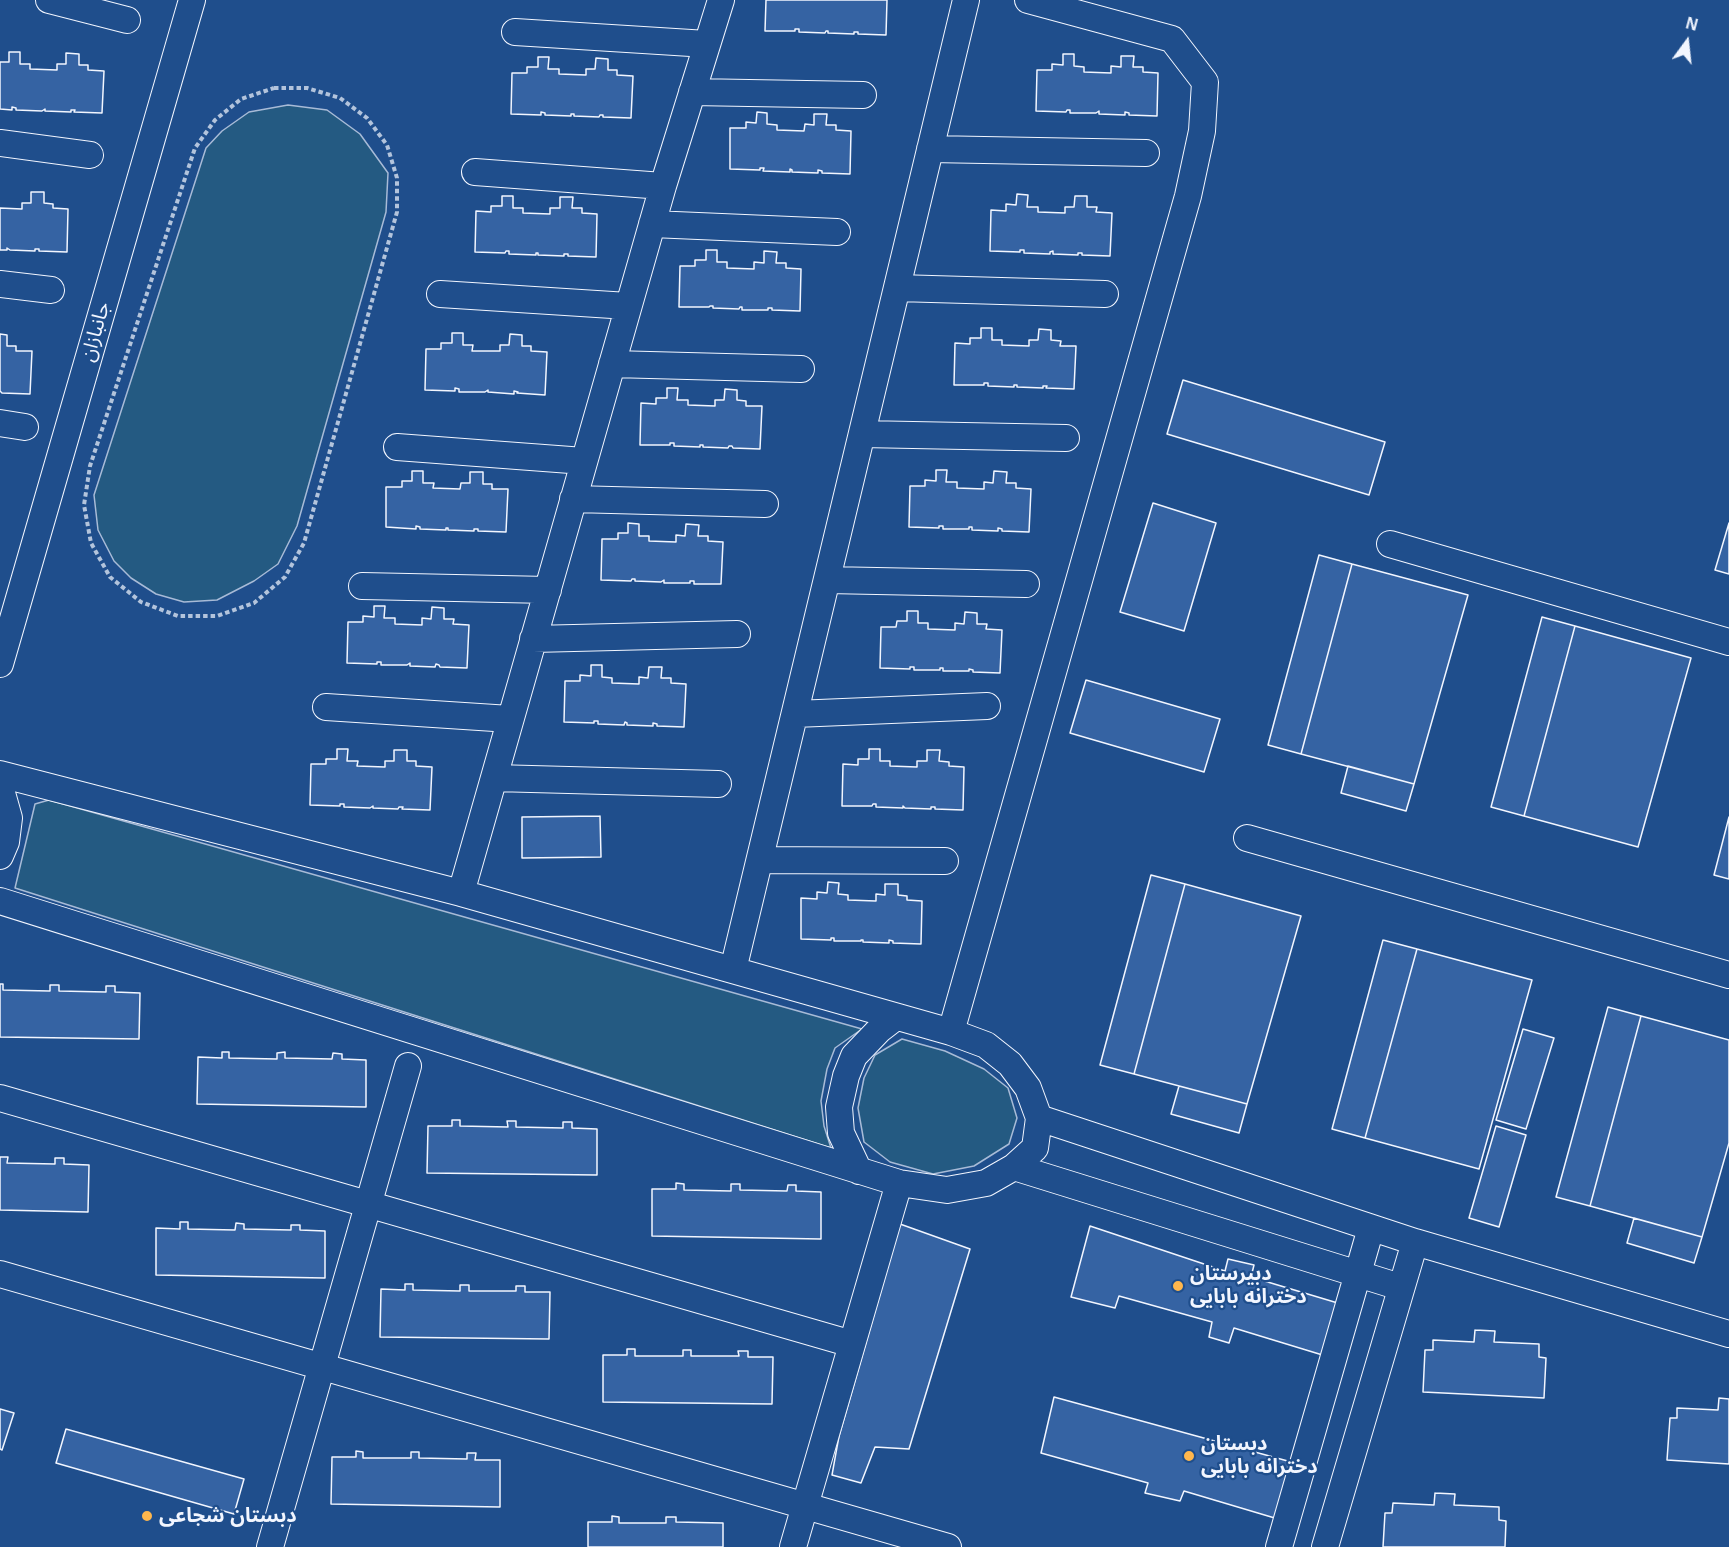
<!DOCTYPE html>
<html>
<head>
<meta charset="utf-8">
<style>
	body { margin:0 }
	#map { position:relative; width:1729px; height:1547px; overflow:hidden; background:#1f4e8c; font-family:Helvetica,sans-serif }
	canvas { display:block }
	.north { position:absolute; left:1657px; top:12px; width:60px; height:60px; -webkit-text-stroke:4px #1f4e8c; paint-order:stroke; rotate:15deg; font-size:16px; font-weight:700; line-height:24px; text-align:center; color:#f2f6ff }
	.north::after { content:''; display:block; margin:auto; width:21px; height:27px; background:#f2f6ff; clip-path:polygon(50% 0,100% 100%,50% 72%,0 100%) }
</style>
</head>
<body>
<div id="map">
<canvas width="1729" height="1547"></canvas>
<div class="north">N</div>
</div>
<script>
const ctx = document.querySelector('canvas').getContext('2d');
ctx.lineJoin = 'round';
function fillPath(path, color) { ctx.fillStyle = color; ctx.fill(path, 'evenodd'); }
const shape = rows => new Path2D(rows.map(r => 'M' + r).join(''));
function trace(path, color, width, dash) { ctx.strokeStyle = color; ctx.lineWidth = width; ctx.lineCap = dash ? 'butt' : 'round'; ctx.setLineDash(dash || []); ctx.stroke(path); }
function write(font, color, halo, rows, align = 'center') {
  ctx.font = font + ' Helvetica,"Noto Sans Arabic",sans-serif'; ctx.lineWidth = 4.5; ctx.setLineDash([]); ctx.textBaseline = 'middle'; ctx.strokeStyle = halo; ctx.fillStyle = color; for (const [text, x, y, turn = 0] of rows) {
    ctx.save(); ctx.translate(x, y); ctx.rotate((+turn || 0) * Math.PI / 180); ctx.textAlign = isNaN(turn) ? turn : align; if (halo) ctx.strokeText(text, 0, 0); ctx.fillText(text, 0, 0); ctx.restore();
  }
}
const green = shape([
	[288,105,327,110,360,134,388,173,386,212,297,526,278,564,254,581,217,600,184,602,156,594,131,578,114,561,98,530,94,495,206,148,222,131,249,112,288,105],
	[49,800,862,1029,835,1048,827,1069,821,1101,824,1126,831,1148,15,888,35,804,49,800],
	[902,1039,945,1051,984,1069,1008,1088,1017,1118,1009,1144,974,1166,933,1174,890,1162,864,1142,858,1108,864,1078,875,1055,902,1039]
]);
const building = shape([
	[766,0,887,0,886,35,858,34,858,32,854,32,854,34,828,33,828,31,826,31,825,33,799,32,799,29,795,29,795,31,765,31,766,0],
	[9,52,20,52,20,64,30,64,30,69,57,70,57,64,66,64,66,53,79,54,79,65,88,65,88,70,104,71,102,113,74,112,75,110,71,110,71,112,45,111,45,109,42,111,16,110,16,108,12,107,12,110,0,109,0,62,9,62,9,52],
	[1063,54,1074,54,1074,66,1084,67,1084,72,1111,73,1111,66,1121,67,1121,56,1134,56,1133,67,1143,67,1143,72,1158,73,1157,116,1129,115,1129,113,1125,112,1125,115,1099,114,1099,111,1096,113,1070,113,1070,110,1067,110,1066,112,1036,111,1037,70,1052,70,1052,64,1063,65,1063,54],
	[538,57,549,57,548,69,559,69,559,74,586,75,586,69,595,69,596,58,608,59,608,70,617,70,617,75,633,76,631,118,603,117,603,115,600,115,599,117,574,116,574,114,571,114,571,116,545,115,545,113,541,112,541,115,511,114,512,73,527,73,527,67,538,67,538,57],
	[757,112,767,113,767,124,777,125,777,130,804,131,805,124,814,125,814,114,827,114,826,125,836,125,836,130,851,131,850,174,822,173,822,171,818,170,818,173,792,172,792,170,790,169,790,172,763,171,764,168,760,168,760,170,730,169,730,128,746,128,746,122,756,123,757,112],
	[31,192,44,192,44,203,53,204,53,208,68,209,67,252,39,251,39,249,35,249,35,251,10,250,7,248,7,250,0,250,0,208,22,209,22,203,31,203,31,192],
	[1017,194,1028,195,1027,207,1038,207,1038,212,1065,213,1065,207,1074,207,1075,196,1087,196,1087,207,1097,207,1096,212,1112,213,1110,256,1082,255,1082,253,1078,253,1078,255,1053,254,1053,251,1050,252,1050,254,1024,253,1024,250,1020,250,1020,252,990,251,991,210,1006,211,1006,204,1016,205,1017,194],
	[502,196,513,196,513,208,523,208,523,213,550,214,550,208,560,208,560,197,573,197,572,208,582,208,582,213,597,214,596,257,568,256,568,254,564,254,564,256,538,255,538,253,536,253,536,255,509,254,509,251,506,251,505,253,475,252,476,211,491,212,491,206,502,206,502,196],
	[706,250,717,250,717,262,727,262,727,268,754,269,754,262,764,263,764,251,777,252,776,263,786,263,786,268,801,269,800,311,772,310,772,308,768,308,768,310,742,310,742,307,740,307,739,309,713,308,713,306,710,306,709,307,679,307,680,266,695,266,695,260,706,260,706,250],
	[981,328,992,328,992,340,1002,340,1002,345,1029,346,1029,340,1038,340,1039,329,1051,330,1051,340,1061,341,1060,346,1076,346,1074,389,1046,388,1047,386,1043,386,1043,388,1017,387,1017,385,1014,385,1014,387,988,386,988,383,984,383,984,385,954,385,955,343,970,344,970,338,981,338,981,328],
	[452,333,463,333,463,345,473,345,472,351,500,351,500,345,509,345,510,334,522,335,522,346,531,346,531,351,547,352,545,395,517,393,518,392,514,391,514,394,488,392,488,390,485,392,459,392,459,389,455,388,455,391,425,390,426,349,441,349,441,343,452,343,452,333],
	[0,334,7,335,7,346,16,346,16,351,32,351,30,394,2,393,0,391,0,334],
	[1183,380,1385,442,1369,495,1167,434,1183,380],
	[667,388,678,388,677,400,688,400,688,405,715,406,715,400,724,400,725,389,737,390,737,400,746,401,746,406,762,406,760,449,733,448,732,446,729,446,728,448,703,447,703,445,700,445,700,447,674,446,674,443,670,443,670,445,640,445,641,403,656,404,656,398,667,398,667,388],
	[936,470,947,470,946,482,957,482,957,488,984,489,984,482,993,483,994,471,1007,472,1006,483,1016,483,1016,488,1031,489,1029,532,1002,531,1002,529,998,528,998,531,972,530,972,527,969,527,969,529,943,529,943,526,939,526,939,528,909,527,910,486,925,486,925,480,936,481,936,470],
	[412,471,423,471,423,483,434,483,433,488,460,489,461,483,470,483,470,472,483,472,483,484,492,484,492,489,508,489,506,532,478,531,478,529,474,529,474,531,448,530,448,528,446,528,446,530,420,529,420,527,416,526,416,529,386,527,386,487,402,487,402,481,412,481,412,471],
	[1153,503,1216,523,1184,631,1120,612,1153,503],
	[628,523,639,524,639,536,649,536,649,541,676,542,676,535,685,536,686,524,699,525,698,536,708,536,708,541,723,542,721,584,694,584,694,581,690,581,690,583,664,583,664,580,661,582,635,581,635,579,632,579,631,581,601,580,602,539,618,539,618,533,628,533,628,523],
	[1729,523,1729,574,1715,570,1729,523],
	[1319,555,1352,564,1301,754,1268,745,1319,555],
	[1352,564,1468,595,1414,784,1301,754,1352,564],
	[374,606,385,606,384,618,395,618,395,624,422,625,422,618,431,619,432,607,444,608,444,619,454,619,453,624,469,625,467,668,440,667,439,665,436,664,435,667,410,666,410,663,407,665,381,665,381,662,377,662,377,664,347,663,348,622,363,622,363,616,374,617,374,606],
	[907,611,918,611,918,623,928,623,928,629,955,630,955,623,964,624,965,612,977,613,977,624,987,624,986,629,1002,630,1000,673,973,672,973,670,969,669,969,671,943,671,943,668,940,668,940,670,914,670,914,667,910,667,910,669,880,668,881,627,896,627,897,621,907,621,907,611],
	[1542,617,1575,626,1524,816,1491,807,1542,617],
	[1575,626,1691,658,1638,847,1524,816,1575,626],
	[591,665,602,665,602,677,612,678,612,683,639,684,639,677,648,678,649,667,662,667,661,678,671,678,671,683,686,684,684,727,657,726,657,724,653,723,653,726,627,725,627,723,625,722,624,725,598,724,598,721,594,721,594,723,564,722,565,681,580,681,580,675,591,676,591,665],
	[1086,680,1220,719,1204,772,1070,733,1086,680],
	[337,749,348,749,347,761,358,761,357,766,385,767,385,761,394,761,394,750,407,750,407,761,416,761,416,766,432,767,430,810,402,809,403,807,399,807,398,809,373,808,373,806,370,808,344,807,344,804,340,804,340,806,310,805,311,764,326,764,326,759,337,759,337,749],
	[869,749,880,749,880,761,890,761,890,766,917,767,917,761,927,761,927,750,940,750,939,761,949,762,949,766,964,767,963,810,935,809,935,807,931,807,931,809,905,808,903,806,903,808,876,807,876,804,873,804,872,806,842,806,843,764,858,765,858,759,869,759,869,749],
	[1348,766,1414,784,1406,811,1341,793,1348,766],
	[600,816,601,857,522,858,522,817,600,816],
	[1729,817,1729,879,1714,875,1729,817],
	[1151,875,1185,884,1134,1074,1100,1065,1151,875],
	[828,882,839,883,838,894,848,895,848,900,876,901,876,894,885,895,885,884,898,884,898,895,907,896,907,900,922,901,921,944,893,943,893,941,889,940,889,943,863,942,863,940,861,940,861,941,834,941,834,938,831,938,831,940,801,939,801,898,817,899,817,892,827,893,828,882],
	[1185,884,1301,916,1247,1104,1134,1074,1185,884],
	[1383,940,1417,949,1365,1138,1332,1129,1383,940],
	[1417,949,1532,980,1479,1169,1365,1138,1417,949],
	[0,984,3,984,3,990,50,991,50,985,59,985,59,991,106,992,106,986,115,986,115,992,140,993,139,1039,0,1037,0,984],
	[1608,1007,1641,1016,1590,1206,1556,1197,1608,1007],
	[1641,1016,1729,1040,1729,1143,1702,1237,1590,1206,1641,1016],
	[1523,1029,1554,1038,1526,1129,1496,1120,1523,1029],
	[222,1052,229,1052,229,1058,277,1059,277,1053,285,1052,285,1058,332,1059,333,1053,342,1054,342,1059,366,1060,366,1107,197,1104,198,1057,222,1058,222,1052],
	[1179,1086,1247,1104,1239,1133,1171,1114,1179,1086],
	[452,1120,460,1120,460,1126,508,1127,507,1121,516,1121,516,1127,563,1128,563,1122,572,1122,572,1128,597,1129,597,1175,427,1173,428,1126,452,1126,452,1120],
	[1496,1126,1526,1135,1499,1227,1469,1218,1496,1126],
	[0,1157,8,1157,7,1163,55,1164,55,1158,64,1158,64,1164,89,1165,88,1212,0,1210,0,1157],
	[676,1183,684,1184,684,1190,731,1191,731,1184,740,1184,740,1190,787,1191,788,1185,796,1185,796,1191,821,1192,821,1239,652,1236,652,1189,676,1189,676,1183],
	[1634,1218,1702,1237,1694,1263,1627,1243,1634,1218],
	[180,1222,188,1222,188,1229,235,1230,236,1223,244,1224,244,1229,291,1230,291,1225,300,1225,300,1230,325,1231,325,1278,156,1275,156,1228,180,1229,180,1222],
	[900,1224,970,1249,909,1449,875,1447,861,1483,832,1475,839,1436,900,1224],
	[1090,1226,1225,1271,1228,1259,1254,1265,1251,1277,1341,1304,1329,1357,1234,1328,1229,1343,1209,1337,1212,1322,1119,1296,1115,1308,1071,1297,1090,1226],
	[405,1284,413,1284,413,1290,460,1291,460,1285,469,1285,469,1291,516,1291,516,1286,525,1286,525,1292,550,1292,549,1339,380,1337,381,1289,405,1290,405,1284],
	[1475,1330,1495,1331,1494,1342,1539,1344,1539,1357,1546,1358,1544,1398,1423,1392,1425,1350,1433,1350,1433,1340,1474,1342,1475,1330],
	[627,1349,635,1349,635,1356,683,1356,683,1350,691,1350,691,1356,739,1356,738,1351,748,1351,748,1357,773,1357,772,1404,603,1402,603,1355,627,1355,627,1349],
	[1054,1397,1295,1463,1278,1519,1184,1491,1180,1501,1145,1493,1148,1483,1041,1453,1054,1397],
	[1719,1398,1729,1399,1729,1464,1667,1460,1670,1418,1677,1418,1677,1408,1718,1410,1719,1398],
	[0,1409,14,1413,2,1450,0,1449,0,1409],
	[66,1429,244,1479,234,1514,56,1463,66,1429],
	[356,1451,363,1452,363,1458,411,1458,411,1452,419,1452,419,1458,467,1459,467,1453,476,1453,475,1460,500,1460,500,1507,331,1504,332,1457,356,1457,356,1451],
	[1435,1493,1455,1494,1454,1505,1499,1507,1499,1520,1506,1521,1505,1547,1383,1547,1385,1513,1392,1513,1393,1503,1434,1505,1435,1493],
	[612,1516,619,1517,619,1523,666,1523,666,1517,676,1517,676,1522,723,1523,723,1547,588,1547,588,1522,612,1522,612,1516]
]);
const path = shape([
	[274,88,307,88,340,98,367,118,387,145,397,178,397,212,304,543,285,577,254,603,217,616,178,616,141,602,110,577,91,543,84,505,90,466,195,148,215,120,241,99,274,88]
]);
const minor = shape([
	[49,0,127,20],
	[515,32,707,44],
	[692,92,863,95],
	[0,143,90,155],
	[930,149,1146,153],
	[475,172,663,186],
	[652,224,837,232],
	[0,284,51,290],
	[897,288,1105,294],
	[440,294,628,306],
	[612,364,801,369],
	[0,423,25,427],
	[862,434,1066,438],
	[397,447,584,461],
	[573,499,765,504],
	[1390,544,1729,642],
	[827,580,1026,584],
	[362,586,548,590],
	[533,639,737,634],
	[0,664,192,0],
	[326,707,510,719],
	[795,714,987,706],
	[0,774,461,893,951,1032,986,1045,1010,1064,1028,1088,1039,1118,1035,1148,1014,1167,986,1183,947,1190,899,1183,0,901],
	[494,778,718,784],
	[0,786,9,818,6,842,0,856],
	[1247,838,1729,975],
	[760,860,945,861],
	[461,893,663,186,721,0],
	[733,970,966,0],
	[951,1032,1188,196,1202,131,1205,82,1172,39,1028,0],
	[0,1098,852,1344],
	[1039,1118,1415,1242,1729,1334],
	[1014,1167,1400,1287],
	[859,1171,841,1133,839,1107,846,1076,854,1056,879,1030,896,1017],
	[0,1274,948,1547],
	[270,1547,408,1066],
	[793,1547,899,1183],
	[1279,1547,1371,1228],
	[1325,1547,1415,1242]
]);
const markers = [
	[1178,1286,6,"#ffb74d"],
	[1189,1456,6,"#ffb74d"],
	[147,1516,6,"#ffb74d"]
];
const streetNames = [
	["جانبازان",96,332,-74]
];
const poiNames = [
	["دبیرستان",1190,1274],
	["دخترانه بابایی",1190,1297],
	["دبستان",1201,1444],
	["دخترانه بابایی",1201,1467],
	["دبستان شجاعی",159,1516]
];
fillPath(green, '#245a82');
trace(green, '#a8bbd7', 1.5);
fillPath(building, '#3563a3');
trace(building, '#f2f6ff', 1.5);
trace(minor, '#f2f6ff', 28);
trace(path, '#b3c4dc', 4, [4.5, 3]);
trace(minor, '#1f4e8c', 26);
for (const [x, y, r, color] of markers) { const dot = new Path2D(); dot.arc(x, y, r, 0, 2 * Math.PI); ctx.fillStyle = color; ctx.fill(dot); trace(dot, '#1f4e8c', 2); }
write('20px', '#f2f6ff', '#1f4e8c', streetNames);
write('bold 20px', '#f2f6ff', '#1f4e8c', poiNames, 'left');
</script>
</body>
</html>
